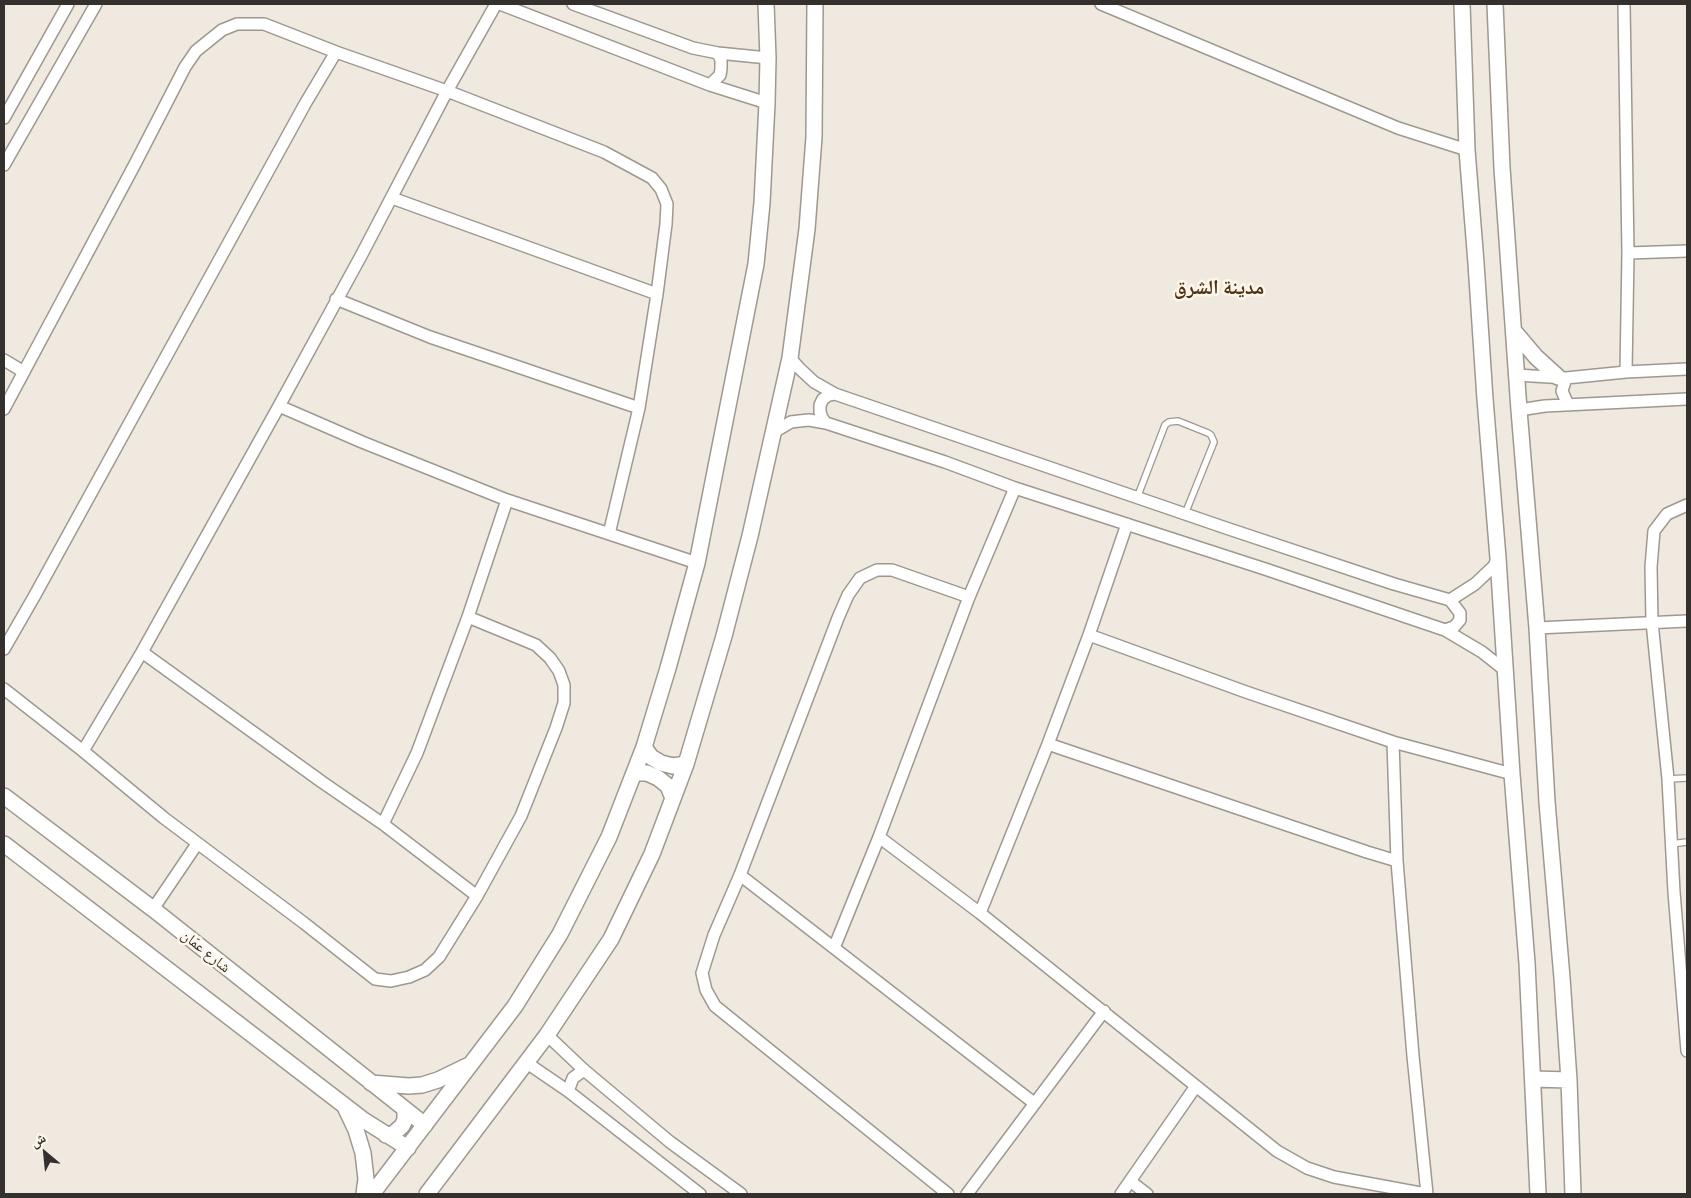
<!DOCTYPE html>
<html>
<head>
<meta charset="utf-8">
<style>
	body { margin:0 }
	#map { position:relative; width:1691px; height:1198px; overflow:hidden; background:#efe9e0; font-family:"Exo 2","Noto Naskh Arabic",sans-serif }
	canvas { display:block }
	.frame { position:absolute; inset:0; border:5px solid #33302d; pointer-events:none }
	.north { position:absolute; left:20px; top:1128px; width:50px; height:50px; -webkit-text-stroke:4px #fdf6ed; paint-order:stroke; rotate:332deg; font-size:14px; font-weight:700; line-height:20px; text-align:center; color:#33302d }
	.north::after { content:''; display:block; margin:auto; width:18px; height:22px; background:#33302d; clip-path:polygon(50% 0,100% 100%,50% 72%,0 100%) }
</style>
</head>
<body>
<div id="map">
<canvas width="1691" height="1198"></canvas>
<div class="frame"></div>
<div class="north">ش</div>
</div>
<script>
const ctx = document.querySelector('canvas').getContext('2d');
ctx.lineJoin = 'round';
const shape = rows => new Path2D(rows.map(r => 'M' + r).join(''));
function trace(path, color, width, dash) { ctx.strokeStyle = color; ctx.lineWidth = width; ctx.lineCap = dash ? 'butt' : 'round'; ctx.setLineDash(dash || []); ctx.stroke(path); }
function write(font, color, halo, rows, align = 'center') {
  ctx.font = font + ' "Exo 2","Noto Naskh Arabic",sans-serif'; ctx.lineWidth = 5; ctx.setLineDash([]); ctx.textBaseline = 'middle'; ctx.strokeStyle = halo; ctx.fillStyle = color; for (const [text, x, y, turn = 0] of rows) {
    ctx.save(); ctx.translate(x, y); ctx.rotate((+turn || 0) * Math.PI / 180); ctx.textAlign = isNaN(turn) ? turn : align; if (halo) ctx.strokeText(text, 0, 0); ctx.fillText(text, 0, 0); ctx.restore();
  }
}
const service = shape([
	[1137,498,1165,425,1169,422,1178,421,1208,433,1211,435,1214,442,1185,514],
	[1668,779,1687,778],
	[1671,844,1687,842]
]);
const minor = shape([
	[500,4,710,85,767,103],
	[573,4,693,48,718,53,768,58],
	[1101,4,1398,128,1467,150],
	[1624,4,1628,253,1626,372],
	[710,85,720,75,721,69,721,60,718,53],
	[4,118,68,4],
	[4,165,96,4],
	[392,198,657,294],
	[1628,253,1687,251],
	[336,299,430,337,639,408],
	[790,358,799,368,814,382,835,394,1226,528,1394,584,1450,600,1475,584,1494,566,1498,558],
	[4,360,24,372],
	[1516,375,1566,378,1626,372,1687,369],
	[1566,378,1562,391,1568,405],
	[279,406,362,442,507,500,697,563],
	[4,409,135,164,185,67,196,51,222,30,237,24,264,24,336,52,447,91,604,152,652,178,661,189,667,204,666,224,657,294,639,408,609,534],
	[1519,410,1545,406,1687,399],
	[826,423,822,418,820,412,820,405,823,399,829,395,835,394],
	[774,432,791,422,799,421,809,420,826,423,945,462,1015,488,1265,569,1445,630,1482,652,1506,671],
	[1687,505,1667,514,1654,531,1651,567,1652,622,1668,779,1674,892,1687,1051],
	[1537,628,1687,621],
	[1445,630,1454,627,1460,620,1460,613,1450,600],
	[1089,635,1246,692,1393,742,1512,774],
	[4,649,35,595,305,104,336,52],
	[142,652,322,782,383,824,477,896],
	[4,689,83,751,164,818,304,923,375,979,391,981,409,977,425,970,439,957,477,896,521,816,556,728,564,703,564,685,559,671,550,658,536,645,468,617],
	[1393,742,1397,861,1413,1056,1427,1194],
	[1048,744,1367,852,1397,861],
	[83,751,142,652,279,406,362,254,447,91,496,4],
	[383,824,417,753,468,617,507,500],
	[879,837,980,913,1277,1151,1307,1168,1334,1177,1426,1194],
	[740,875,1034,1103],
	[153,909,197,844],
	[980,913,1048,744,1089,635,1127,524],
	[834,948,879,837,969,597,1015,488],
	[547,1035,584,1070,670,1142,741,1194],
	[527,1063,568,1091,700,1194],
	[568,1091,573,1078,584,1070],
	[1130,1181,1147,1194],
	[948,1194,715,1006,706,990,702,973,714,935,740,875,838,618,848,595,860,578,877,570,892,570,969,597],
	[967,1194,1104,1011],
	[1121,1194,1196,1086]
]);
const tertiary = shape([
	[1462,4,1467,150,1476,263,1485,399,1498,558,1512,774,1527,963,1538,1194],
	[1495,4,1502,168,1519,410,1537,628,1547,802,1562,978,1569,1080,1573,1194],
	[1514,331,1536,357,1558,377],
	[644,747,651,757,661,763,673,766,686,764],
	[634,773,647,773,658,778,668,786,673,798],
	[4,796,153,909,425,1125],
	[4,844,362,1119,408,1148],
	[1533,1079,1569,1080],
	[371,1083,409,1086,422,1085,438,1080,469,1065],
	[346,1109,356,1130,363,1153,366,1179,364,1194],
	[386,1135,393,1134,402,1126,405,1120,405,1110],
	[372,1194,515,1006,560,934,609,837,644,747,668,668,697,563,756,264,762,203,767,103,768,58,766,4],
	[427,1194,547,1035,611,939,652,854,686,764,724,636,750,536,790,358,807,229,814,137,815,4]
]);
const streetNames = [
	["شارع عمّان",206,951,39]
];
const districtNames = [
	["مدينة الشرق",1219,287]
];
trace(service, '#9e9890', 8);
trace(minor, '#9e9890', 14);
trace(tertiary, '#9e9890', 18);
trace(service, '#fff', 5.5);
trace(minor, '#fff', 11);
trace(tertiary, '#fff', 15);
write('15px', '#33302d', '#fdf6ed', streetNames);
write('bold 20px', '#4e3413', '#fdf6ed', districtNames);
</script>
</body>
</html>
